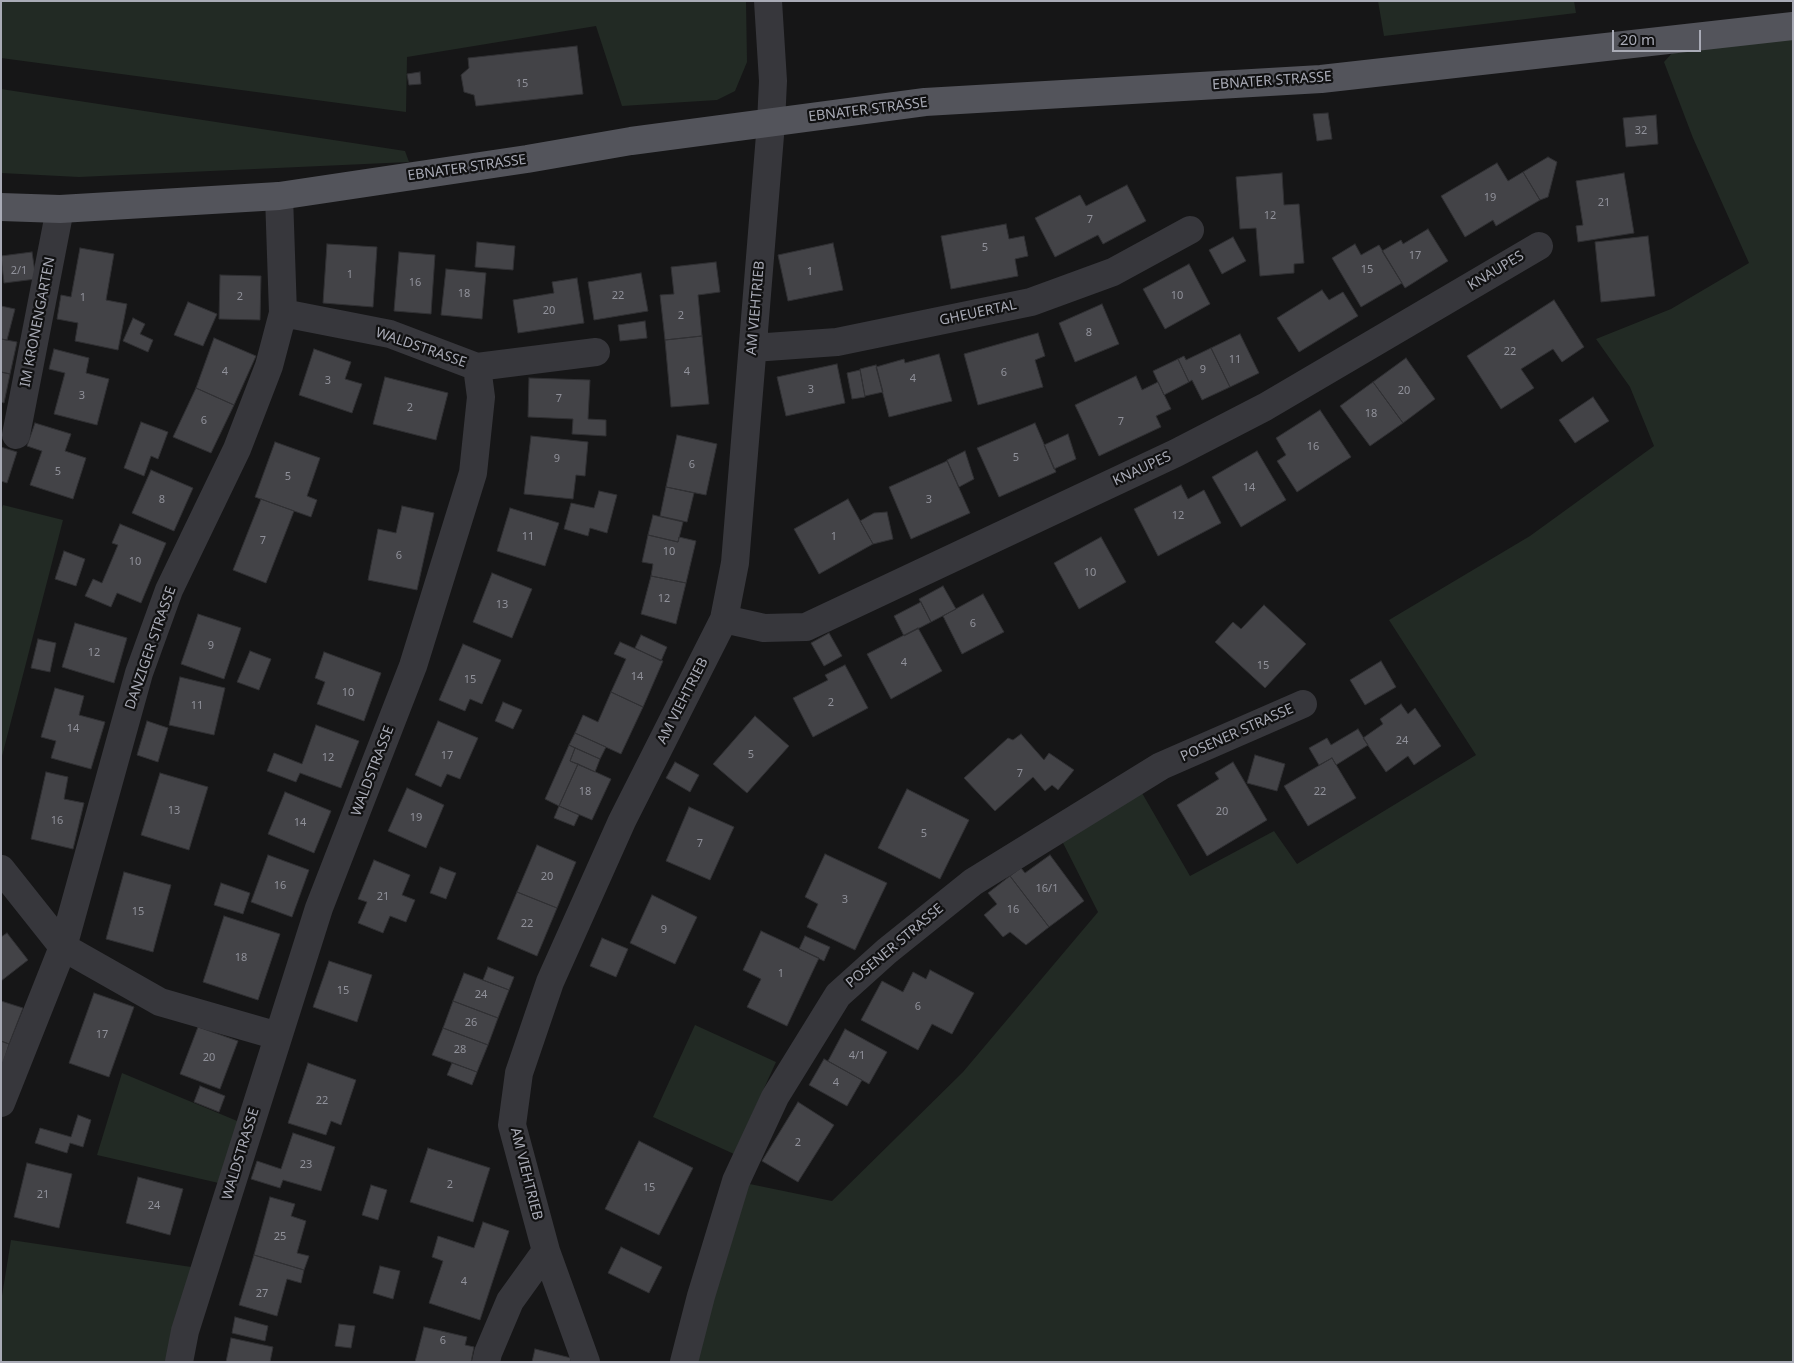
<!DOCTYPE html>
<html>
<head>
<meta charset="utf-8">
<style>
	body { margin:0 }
	#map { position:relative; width:1794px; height:1363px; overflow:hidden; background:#161617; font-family:"Noto Sans",sans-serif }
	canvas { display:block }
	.frame { position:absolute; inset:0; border:2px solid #a9abb6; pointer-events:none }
	.scale { position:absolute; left:1612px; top:30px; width:89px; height:22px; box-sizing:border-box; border:2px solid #a9abb6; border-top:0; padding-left:6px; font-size:15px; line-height:18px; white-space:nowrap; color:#a9abb6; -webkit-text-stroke:4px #111112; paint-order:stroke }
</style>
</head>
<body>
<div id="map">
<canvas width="1794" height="1363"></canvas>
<div class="frame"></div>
<div class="scale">20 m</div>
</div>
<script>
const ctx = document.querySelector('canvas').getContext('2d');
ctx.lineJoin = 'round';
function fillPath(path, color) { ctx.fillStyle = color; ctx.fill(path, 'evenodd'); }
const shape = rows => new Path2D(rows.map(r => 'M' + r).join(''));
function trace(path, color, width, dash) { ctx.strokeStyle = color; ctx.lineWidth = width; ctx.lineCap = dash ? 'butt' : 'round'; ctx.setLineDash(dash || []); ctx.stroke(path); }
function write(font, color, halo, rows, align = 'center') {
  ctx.font = font + ' "Noto Sans",sans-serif'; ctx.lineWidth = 4.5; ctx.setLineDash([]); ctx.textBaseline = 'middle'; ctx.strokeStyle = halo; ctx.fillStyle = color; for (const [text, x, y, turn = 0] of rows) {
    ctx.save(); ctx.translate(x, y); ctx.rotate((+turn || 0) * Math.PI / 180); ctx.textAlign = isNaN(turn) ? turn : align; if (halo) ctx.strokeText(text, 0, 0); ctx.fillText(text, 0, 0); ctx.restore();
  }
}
const green = shape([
	[1,1,746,1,747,62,735,91,717,100,622,106,596,26,407,57,406,112,1,58],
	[1378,1,1574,1,1576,13,1384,36],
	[1793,36,1793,1362,690,1362,740,1182,832,1201,963,1072,1098,912,1062,841,1142,793,1190,876,1274,831,1297,864,1476,755,1389,620,1530,536,1654,446,1630,387,1596,339,1671,309,1749,263,1693,138,1664,62,1673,52],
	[1,89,405,151,409,162,79,177,1,173],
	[3,505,63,520,1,760,1,511],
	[695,1025,776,1062,734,1154,653,1117],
	[122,1073,242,1123,223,1184,97,1155],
	[11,1240,198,1268,174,1362,1,1362,1,1302]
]);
const building = shape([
	[577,46,583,94,476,106,474,95,464,92,461,75,469,68,468,58,577,46],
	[420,72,421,84,409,85,407,74,420,72],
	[1328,113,1332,139,1317,141,1313,114,1328,113],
	[1656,115,1658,144,1626,147,1623,118,1656,115],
	[1548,157,1557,162,1548,197,1540,200,1523,172,1548,157],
	[1497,163,1508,181,1523,172,1540,200,1496,226,1493,220,1465,237,1441,196,1497,163],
	[1282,173,1284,205,1299,204,1304,263,1294,264,1294,273,1260,276,1256,228,1240,229,1236,177,1282,173],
	[1624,173,1634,233,1578,242,1576,226,1583,225,1576,181,1624,173],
	[1127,185,1146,221,1103,244,1098,235,1055,257,1035,218,1080,195,1086,206,1127,185],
	[1006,224,1009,239,1024,236,1028,256,1015,259,1018,276,951,289,941,236,1006,224],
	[1428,229,1448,261,1405,288,1382,251,1401,240,1403,244,1428,229],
	[1648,236,1655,296,1601,302,1595,242,1648,236],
	[1233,237,1246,261,1222,274,1209,250,1233,237],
	[477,242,515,246,513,270,475,267,477,242],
	[833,243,843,290,788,301,778,255,833,243],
	[327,244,377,247,373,307,323,303,327,244],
	[1355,244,1361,255,1379,245,1402,283,1361,307,1332,258,1355,244],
	[80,248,114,254,106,300,127,304,118,350,75,341,78,323,57,319,61,295,71,297,80,248],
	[32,252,36,279,4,283,1,256,32,252],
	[399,252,435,255,431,314,394,311,399,252],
	[716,262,720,292,698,295,702,336,665,340,660,295,674,294,671,267,716,262],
	[1189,264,1210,304,1165,329,1143,289,1189,264],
	[446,269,486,273,482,319,441,315,446,269],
	[641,273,648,311,594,320,588,282,641,273],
	[220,275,261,276,260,320,219,319,220,275],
	[577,278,584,323,518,333,513,300,554,293,552,282,577,278],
	[1322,290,1329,300,1343,292,1358,316,1299,352,1277,318,1322,290],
	[1554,300,1584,347,1562,362,1553,349,1521,369,1534,388,1501,409,1467,356,1554,300],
	[188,302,217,314,203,346,174,335,188,302],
	[1102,304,1119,344,1075,362,1059,323,1102,304],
	[1,306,15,309,7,340,1,339,1,306],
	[133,318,145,324,140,334,153,340,148,352,123,341,133,318],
	[645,321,647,338,620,341,618,325,645,321],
	[1038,333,1045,356,1035,360,1043,387,978,405,964,354,1038,333],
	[1240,334,1259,373,1230,387,1211,348,1240,334],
	[702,336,709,404,671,407,665,340,702,336],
	[214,338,256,356,234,405,196,388,214,338],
	[1,339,17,342,10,374,1,372,1,339],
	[1211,348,1230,387,1202,400,1192,380,1189,382,1178,359,1184,356,1186,360,1211,348],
	[54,349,89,358,86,373,109,379,97,425,54,414,65,373,49,369,54,349],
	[314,349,351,362,345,379,362,384,352,413,299,395,314,349],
	[939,354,952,401,889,417,876,367,904,359,905,363,939,354],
	[1406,358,1435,399,1403,423,1373,382,1406,358],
	[1178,359,1189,382,1164,395,1153,371,1178,359],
	[837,364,845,403,786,416,777,377,837,364],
	[876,365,883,392,865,396,860,369,876,365],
	[860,370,865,397,852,399,847,373,860,370],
	[1,372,10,374,4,403,1,402,1,372],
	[1136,376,1142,390,1158,382,1171,409,1156,416,1161,427,1099,456,1075,405,1136,376],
	[385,377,448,393,436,440,373,424,385,377],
	[529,378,590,380,588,419,606,420,606,436,572,434,573,419,528,417,529,378],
	[1373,382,1403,423,1370,446,1340,406,1373,382],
	[196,388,234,405,211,453,173,437,196,388],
	[1593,397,1609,421,1575,443,1559,420,1593,397],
	[1320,410,1351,457,1297,492,1277,461,1286,455,1276,438,1320,410],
	[141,422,168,432,158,459,151,456,144,476,124,468,141,422],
	[35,423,71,434,65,451,86,458,73,499,30,485,42,451,27,446,35,423],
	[1035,423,1056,472,999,497,977,448,1035,423],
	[1068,434,1076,459,1054,469,1044,445,1068,434],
	[677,435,717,444,706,495,666,487,677,435],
	[531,436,588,442,585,476,576,475,573,499,524,494,531,436],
	[275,442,320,458,307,496,317,500,311,517,255,497,275,442],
	[1,447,17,452,7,483,1,481,1,447],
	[965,451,974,479,959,487,947,460,965,451],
	[1257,451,1286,500,1241,527,1212,477,1257,451],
	[947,461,970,513,911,539,889,487,947,461],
	[151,470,193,488,174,531,132,513,151,470],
	[1181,485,1188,499,1204,490,1221,523,1158,556,1134,509,1181,485],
	[666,487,694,493,687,522,660,516,666,487],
	[599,491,617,495,607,533,590,528,588,536,564,529,571,503,594,508,599,491],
	[261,499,294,511,266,583,233,570,261,499],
	[848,499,873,544,819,574,794,529,848,499],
	[402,506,434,513,417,590,368,580,378,529,396,533,402,506],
	[510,508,559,523,545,566,497,551,510,508],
	[887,512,893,539,873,544,860,521,874,513,887,512],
	[653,515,683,522,678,542,648,535,653,515],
	[120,524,166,543,141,603,117,593,111,607,85,596,93,579,102,583,118,545,112,543,120,524],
	[648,535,678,542,679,537,696,541,686,583,651,576,653,564,642,562,648,535],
	[1101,537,1126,582,1079,609,1054,563,1101,537],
	[64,551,85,559,76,586,55,579,64,551],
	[492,573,532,589,512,638,473,622,492,573],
	[651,576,686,583,676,624,641,614,651,576],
	[943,586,956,609,931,622,919,599,943,586],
	[983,594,1004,632,962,654,943,616,983,594],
	[921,602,931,622,904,636,894,616,921,602],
	[1264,605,1306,644,1265,688,1215,642,1233,622,1241,629,1264,605],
	[198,614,241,628,224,679,181,664,198,614],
	[75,623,127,638,114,683,62,667,75,623],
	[918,628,942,671,891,699,867,654,918,628],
	[829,633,842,656,824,666,811,643,829,633],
	[641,635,667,647,661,661,635,648,641,635],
	[38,639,56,643,50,672,31,668,38,639],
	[620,642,663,661,643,707,611,692,626,659,614,654,620,642],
	[463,644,501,660,482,704,470,699,465,711,439,700,463,644],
	[250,651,271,659,259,690,237,682,250,651],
	[324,652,381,673,364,721,317,704,325,682,315,678,324,652],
	[1381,661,1396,687,1365,705,1350,680,1381,661],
	[845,665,868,708,813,737,793,698,828,680,825,675,845,665],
	[180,677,225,688,214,735,169,725,180,677],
	[55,688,84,696,79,715,105,722,91,769,51,758,56,741,41,737,55,688],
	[611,692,643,707,621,754,575,733,583,715,598,722,611,692],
	[503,702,522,710,513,729,495,721,503,702],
	[1401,704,1408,714,1415,708,1441,746,1414,765,1408,756,1386,772,1363,738,1383,724,1380,719,1401,704],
	[755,716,789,746,747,793,713,764,755,716],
	[147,721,168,728,158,762,137,755,147,721],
	[438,721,478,738,460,779,447,774,441,787,415,775,438,721],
	[316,725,359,741,341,788,300,773,296,782,267,771,274,753,302,764,316,725],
	[1358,729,1368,745,1336,765,1332,758,1319,765,1309,748,1327,738,1331,745,1358,729],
	[575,733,606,747,600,759,569,745,575,733],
	[1021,734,1044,760,1049,753,1074,770,1058,790,1052,785,1045,791,1033,777,995,811,964,778,1008,738,1013,740,1021,734],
	[569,745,575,748,570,761,578,764,559,806,545,799,569,745],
	[575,748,600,759,595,772,570,761,575,748],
	[1255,755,1285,764,1277,791,1247,783,1255,755],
	[1332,758,1356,798,1308,826,1284,786,1332,758],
	[675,762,699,775,690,792,666,778,675,762],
	[1233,762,1267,820,1207,856,1177,805,1219,779,1215,773,1233,762],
	[578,764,611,779,592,820,559,806,578,764],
	[46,772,68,777,64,799,84,803,73,849,31,839,46,772],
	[160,773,208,787,189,850,141,835,160,773],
	[407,788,444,805,426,848,388,831,407,788],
	[907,789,969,820,940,879,878,848,907,789],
	[285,792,331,811,314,853,268,834,285,792],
	[559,806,579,815,574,826,554,818,559,806],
	[689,807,734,827,710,880,666,861,689,807],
	[537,845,576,862,557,908,517,892,537,845],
	[825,854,887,883,855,950,807,927,818,904,805,897,825,854],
	[268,855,309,870,292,917,251,902,268,855],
	[1050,855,1084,901,1049,927,1010,876,1021,868,1025,873,1050,855],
	[374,860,410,875,402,895,415,900,406,922,390,916,383,933,358,923,367,902,358,899,374,860],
	[440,867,456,873,446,899,430,893,440,867],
	[124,872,171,885,153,952,106,939,124,872],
	[1010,876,1049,927,1026,945,1010,932,1003,937,984,915,997,904,988,893,1010,876],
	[221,883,250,893,243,914,214,905,221,883],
	[517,892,557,908,537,956,497,939,517,892],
	[652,895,697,917,675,964,630,943,652,895],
	[224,916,280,934,258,1000,203,982,224,916],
	[761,931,819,958,787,1026,747,1007,761,979,743,970,761,931],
	[7,933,28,960,1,981,1,937,7,933],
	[805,936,830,947,824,961,799,949,805,936],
	[602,938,628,949,616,977,590,966,602,938],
	[329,961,372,975,357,1022,313,1007,329,961],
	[488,967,514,977,509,990,483,980,488,967],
	[930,970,974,993,952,1034,932,1024,918,1050,861,1020,882,981,903,992,913,972,926,979,930,970],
	[464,973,509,990,498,1018,453,1001,464,973],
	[94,993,134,1007,109,1077,69,1063,94,993],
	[1,1001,23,1008,9,1044,1,1041,1,1001],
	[453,1001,498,1018,488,1045,443,1028,453,1001],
	[198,1027,238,1041,220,1089,180,1074,198,1027],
	[443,1028,488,1045,477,1072,432,1055,443,1028],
	[845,1029,887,1052,869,1084,828,1061,845,1029],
	[1,1041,9,1044,1,1070,1,1041],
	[824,1059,862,1080,847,1106,809,1085,824,1059],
	[308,1063,356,1080,341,1125,331,1121,326,1135,288,1123,308,1063],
	[452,1063,477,1072,472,1085,447,1075,452,1063],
	[200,1086,225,1096,219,1112,194,1102,200,1086],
	[798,1102,834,1125,798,1182,762,1161,798,1102],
	[78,1115,91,1120,83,1147,70,1143,67,1153,35,1143,40,1128,71,1137,78,1115],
	[293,1133,335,1147,321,1191,283,1180,280,1188,251,1179,257,1161,281,1169,293,1133],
	[639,1141,693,1168,659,1235,605,1209,639,1141],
	[428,1148,490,1168,473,1222,410,1202,428,1148],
	[27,1163,72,1174,59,1228,14,1217,27,1163],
	[138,1177,183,1189,170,1235,126,1223,138,1177],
	[371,1185,387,1190,378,1220,362,1215,371,1185],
	[270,1197,295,1204,291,1216,306,1221,297,1253,309,1256,304,1270,254,1255,270,1197],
	[483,1222,509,1231,480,1320,429,1303,443,1261,432,1257,438,1236,474,1248,483,1222],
	[621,1247,662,1267,649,1293,608,1273,621,1247],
	[254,1255,304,1270,301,1283,287,1279,277,1316,239,1305,254,1255],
	[380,1266,400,1271,393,1299,373,1293,380,1266],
	[235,1317,268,1326,265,1341,232,1333,235,1317],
	[339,1324,355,1326,351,1348,335,1346,339,1324],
	[424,1327,467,1337,465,1345,474,1347,471,1362,415,1362,424,1327],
	[231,1338,273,1347,270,1362,226,1362,231,1338],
	[535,1349,571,1358,570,1362,532,1362,535,1349]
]);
const minor = shape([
	[753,348,837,342,1031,302,1113,272,1190,230],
	[477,367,596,352],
	[16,435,60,209],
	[724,619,764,628,806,627,1176,453,1265,407,1539,246],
	[1,869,63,947,160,1002,278,1036],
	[1,1103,63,947,139,673,169,590,237,449,269,366,283,313,279,196],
	[179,1362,185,1331,319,908,413,666,473,473,481,397,477,367,390,334,283,313],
	[486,1362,488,1353,510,1301,546,1251],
	[586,1362,546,1251,512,1125,519,1073,550,982,622,821,724,619,735,563,771,123,773,81,768,1],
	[684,1362,701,1296,736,1181,775,1097,838,995,887,951,973,882,1161,766,1303,704]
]);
const major = shape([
	[1,207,60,209,279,196,527,159,631,141,925,102,1321,79,1793,26]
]);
const numberNames = [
	["15",522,84],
	["32",1641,131],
	["19",1490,198],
	["21",1604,203],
	["12",1270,216],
	["7",1090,220],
	["5",985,248],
	["17",1415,256],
	["15",1367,270],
	["2/1",19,271],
	["1",810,272],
	["1",350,275],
	["16",415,283],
	["18",464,294],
	["22",618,296],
	["10",1177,296],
	["2",240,297],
	["1",83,298],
	["20",549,311],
	["2",681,316],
	["8",1089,333],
	["22",1510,352],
	["11",1235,360],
	["9",1203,370],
	["4",225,372],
	["4",687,372],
	["6",1004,373],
	["4",913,379],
	["3",328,381],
	["3",811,390],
	["20",1404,391],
	["3",82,396],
	["7",559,399],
	["2",410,408],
	["18",1371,414],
	["6",204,421],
	["7",1121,422],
	["16",1313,447],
	["5",1016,458],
	["9",557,459],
	["6",692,465],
	["5",58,472],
	["5",288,477],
	["14",1249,488],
	["8",162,500],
	["3",929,500],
	["12",1178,516],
	["11",528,537],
	["1",834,537],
	["7",263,541],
	["10",669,552],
	["6",399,556],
	["10",135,562],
	["10",1090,573],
	["12",664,599],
	["13",502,605],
	["6",973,624],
	["9",211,646],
	["12",94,653],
	["4",904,663],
	["15",1263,666],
	["14",637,677],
	["15",470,680],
	["10",348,693],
	["2",831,703],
	["11",197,706],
	["14",73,729],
	["24",1402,741],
	["5",751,755],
	["17",447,756],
	["12",328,758],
	["7",1020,774],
	["18",585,792],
	["22",1320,792],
	["13",174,811],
	["20",1222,812],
	["19",416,818],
	["16",57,821],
	["14",300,823],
	["5",924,834],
	["7",700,844],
	["20",547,877],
	["16",280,886],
	["16/1",1047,889],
	["21",383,897],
	["3",845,900],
	["16",1013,910],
	["15",138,912],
	["22",527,924],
	["9",664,930],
	["18",241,958],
	["1",781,974],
	["15",343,991],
	["24",481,995],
	["6",918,1007],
	["26",471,1023],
	["17",102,1035],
	["28",460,1050],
	["4/1",857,1056],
	["20",209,1058],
	["4",836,1083],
	["22",322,1101],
	["2",798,1143],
	["23",306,1165],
	["2",450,1185],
	["15",649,1188],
	["21",43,1195],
	["24",154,1206],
	["25",280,1237],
	["4",464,1282],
	["27",262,1294],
	["6",443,1341]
];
const streetNames = [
	["EBNATER STRASSE",1272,81,-4],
	["EBNATER STRASSE",868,110,-7],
	["EBNATER STRASSE",467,168,-8],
	["KNAUPES",1496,271,-31],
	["AM VIEHTRIEB",756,308,-85],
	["GHEUERTAL",978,313,-12],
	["IM KRONENGARTEN",38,322,-79],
	["WALDSTRASSE",421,348,19],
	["KNAUPES",1142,469,-25],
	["DANZIGER STRASSE",151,648,-71],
	["AM VIEHTRIEB",683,701,-63],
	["POSENER STRASSE",1237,733,-24],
	["WALDSTRASSE",373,771,-69],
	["POSENER STRASSE",895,946,-40],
	["WALDSTRASSE",241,1154,-73],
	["AM VIEHTRIEB",526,1174,76]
];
fillPath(green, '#222a24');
fillPath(building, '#434347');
trace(building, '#303033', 1);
trace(minor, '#37373c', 28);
trace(major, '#53545b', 28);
write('11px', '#90919a', null, numberNames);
write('14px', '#a9abb6', '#111112', streetNames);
</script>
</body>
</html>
